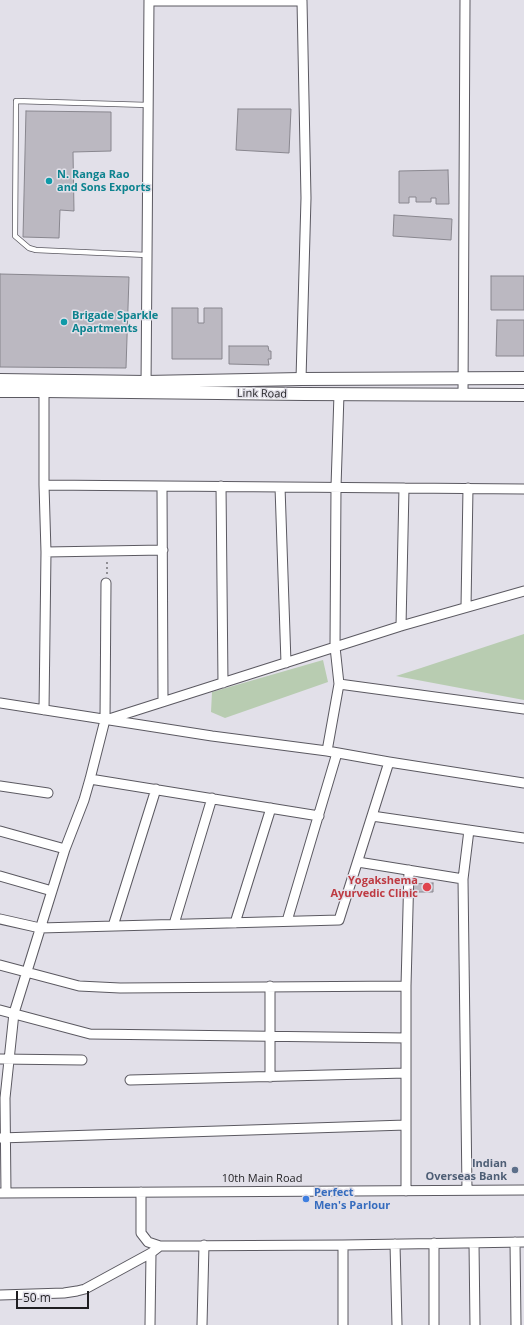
<!DOCTYPE html>
<html>
<head>
<meta charset="utf-8">
<style>
	body { margin:0 }
	#map { position:relative; width:524px; height:1325px; overflow:hidden; background:#e2e0e9; font-family:"Open Sans",sans-serif }
	canvas { display:block }
	.scale { position:absolute; left:16px; top:1291px; width:73px; height:18px; box-sizing:border-box; border:2px solid #1f1e21; border-top:0; padding-left:5px; font-size:12px; line-height:14px; white-space:nowrap; color:#1f1e21; -webkit-text-stroke:3px #e2e0e9; paint-order:stroke }
</style>
</head>
<body>
<div id="map">
<canvas width="524" height="1325"></canvas>
<div class="scale">50 m</div>
</div>
<script>
const ctx = document.querySelector('canvas').getContext('2d');
ctx.lineJoin = 'round';
function fillPath(path, color) { ctx.fillStyle = color; ctx.fill(path, 'evenodd'); }
const shape = rows => new Path2D(rows.map(r => 'M' + r).join(''));
function trace(path, color, width, dash) { ctx.strokeStyle = color; ctx.lineWidth = width; ctx.lineCap = dash ? 'butt' : 'round'; ctx.setLineDash(dash || []); ctx.stroke(path); }
function write(font, color, halo, rows, align = 'center') {
  ctx.font = font + ' "Open Sans",sans-serif'; ctx.lineWidth = 3; ctx.setLineDash([]); ctx.textBaseline = 'middle'; ctx.strokeStyle = halo; ctx.fillStyle = color; for (const [text, x, y, turn = 0] of rows) {
    ctx.save(); ctx.translate(x, y); ctx.rotate((+turn || 0) * Math.PI / 180); ctx.textAlign = isNaN(turn) ? turn : align; if (halo) ctx.strokeText(text, 0, 0); ctx.fillText(text, 0, 0); ctx.restore();
  }
}
const green = shape([
	[524,634,524,700,396,676,421,668],
	[323,660,328,682,225,718,211,712,212,692]
]);
const building = shape([
	[238,109,291,109,289,153,236,150,238,109],
	[26,111,111,112,111,151,73,152,74,211,60,210,59,238,23,237,26,111],
	[448,170,449,204,436,204,436,198,431,198,431,202,416,202,416,197,409,197,409,203,399,203,399,171,448,170],
	[394,215,452,219,451,240,393,236,394,215],
	[0,274,129,277,126,368,0,367,0,274],
	[491,276,524,276,524,310,491,310,491,276],
	[172,308,198,308,198,323,204,323,204,308,222,308,222,359,172,359,172,308],
	[497,320,524,320,524,356,496,356,497,320],
	[229,346,268,346,269,351,271,351,271,359,268,359,269,365,229,364,229,346],
	[433,883,433,892,413,892,413,884,433,883]
]);
const path = shape([
	[107,574,107,560]
]);
const lane = shape([
	[147,255,36,250,29,248,15,236,16,101,148,105]
]);
const street = shape([
	[149,1,302,1,306,198,301,379],
	[146,387,149,0],
	[44,391,44,485,46,552,44,710],
	[463,395,465,0],
	[44,485,524,489],
	[162,486,163,701],
	[221,486,223,683],
	[280,487,286,663],
	[46,552,163,550],
	[466,607,468,488],
	[401,626,404,488],
	[339,684,524,709],
	[0,703,212,736,327,751,389,762,524,783],
	[109,719,401,626,524,591],
	[327,751,339,684,335,647,336,487,339,394],
	[90,779,319,816],
	[0,786,48,793],
	[372,816,524,838],
	[0,831,65,849],
	[358,862,463,879],
	[0,876,52,891],
	[0,919,40,928,339,920,389,762],
	[287,921,337,753],
	[235,923,271,808],
	[174,924,212,798],
	[113,926,156,789],
	[0,965,79,986,120,988,406,986],
	[0,1010,90,1034,406,1038],
	[0,1059,82,1060],
	[270,1077,270,986],
	[130,1080,406,1073],
	[0,1138,406,1125],
	[467,1190,463,879,469,830],
	[406,1191,406,986,409,870],
	[141,1192,141,1233,148,1242,160,1246],
	[1,1193,524,1190],
	[6,1193,5,1098,14,1013,65,849,84,800,90,779,105,720,106,583],
	[515,1242,516,1325],
	[434,1243,434,1325],
	[474,1243,475,1325],
	[395,1244,397,1325],
	[343,1245,343,1325],
	[0,1295,64,1293,77,1291,85,1289,151,1253,160,1246,343,1245,524,1242],
	[150,1325,151,1253],
	[202,1325,204,1245]
]);
const secondary = shape([
	[0,380,146,382,301,379,524,378],
	[0,391,44,391,304,394,524,395]
]);
const markers = [
	[49,181,4,"#0f9aa8"],
	[64,322,4,"#0f9aa8"],
	[427,887,5,"#e0444e"],
	[515,1170,4,"#5c6f8a"],
	[306,1199,4,"#3f7fe0"]
];
const cultureNames = [
	["N. Ranga Rao",57,175],
	["and Sons Exports",57,188],
	["Brigade Sparkle",72,316],
	["Apartments",72,329]
];
const streetNames = [
	["Link Road",262,394,1],
	["10th Main Road",262,1179]
];
const healthNames = [
	["Yogakshema",418,881],
	["Ayurvedic Clinic",418,894]
];
const serviceNames = [
	["Indian",507,1164],
	["Overseas Bank",507,1177]
];
const shopNames = [
	["Perfect",314,1193],
	["Men's Parlour",314,1206]
];
fillPath(green, '#b8ccb1');
fillPath(building, '#bbb8c1');
trace(building, '#88868e', 1);
trace(lane, '#5b5961', 6);
trace(street, '#5b5961', 11);
trace(secondary, '#5b5961', 14);
trace(path, '#908f95', 2, [2, 3]);
trace(lane, '#fff', 4.5);
trace(street, '#fff', 9);
trace(secondary, '#fff', 12);
for (const [x, y, r, color] of markers) { const dot = new Path2D(); dot.arc(x, y, r, 0, 2 * Math.PI); ctx.fillStyle = color; ctx.fill(dot); trace(dot, '#e2e0e9', 1.5); }
write('bold 11px', '#0d838f', '#e2e0e9', cultureNames, 'left');
write('11px', '#1f1e21', '#e2e0e9', streetNames);
write('bold 11px', '#be3a42', '#e2e0e9', healthNames, 'right');
write('bold 11px', '#4e5e75', '#e2e0e9', serviceNames, 'right');
write('bold 11px', '#366cbe', '#e2e0e9', shopNames, 'left');
</script>
</body>
</html>
